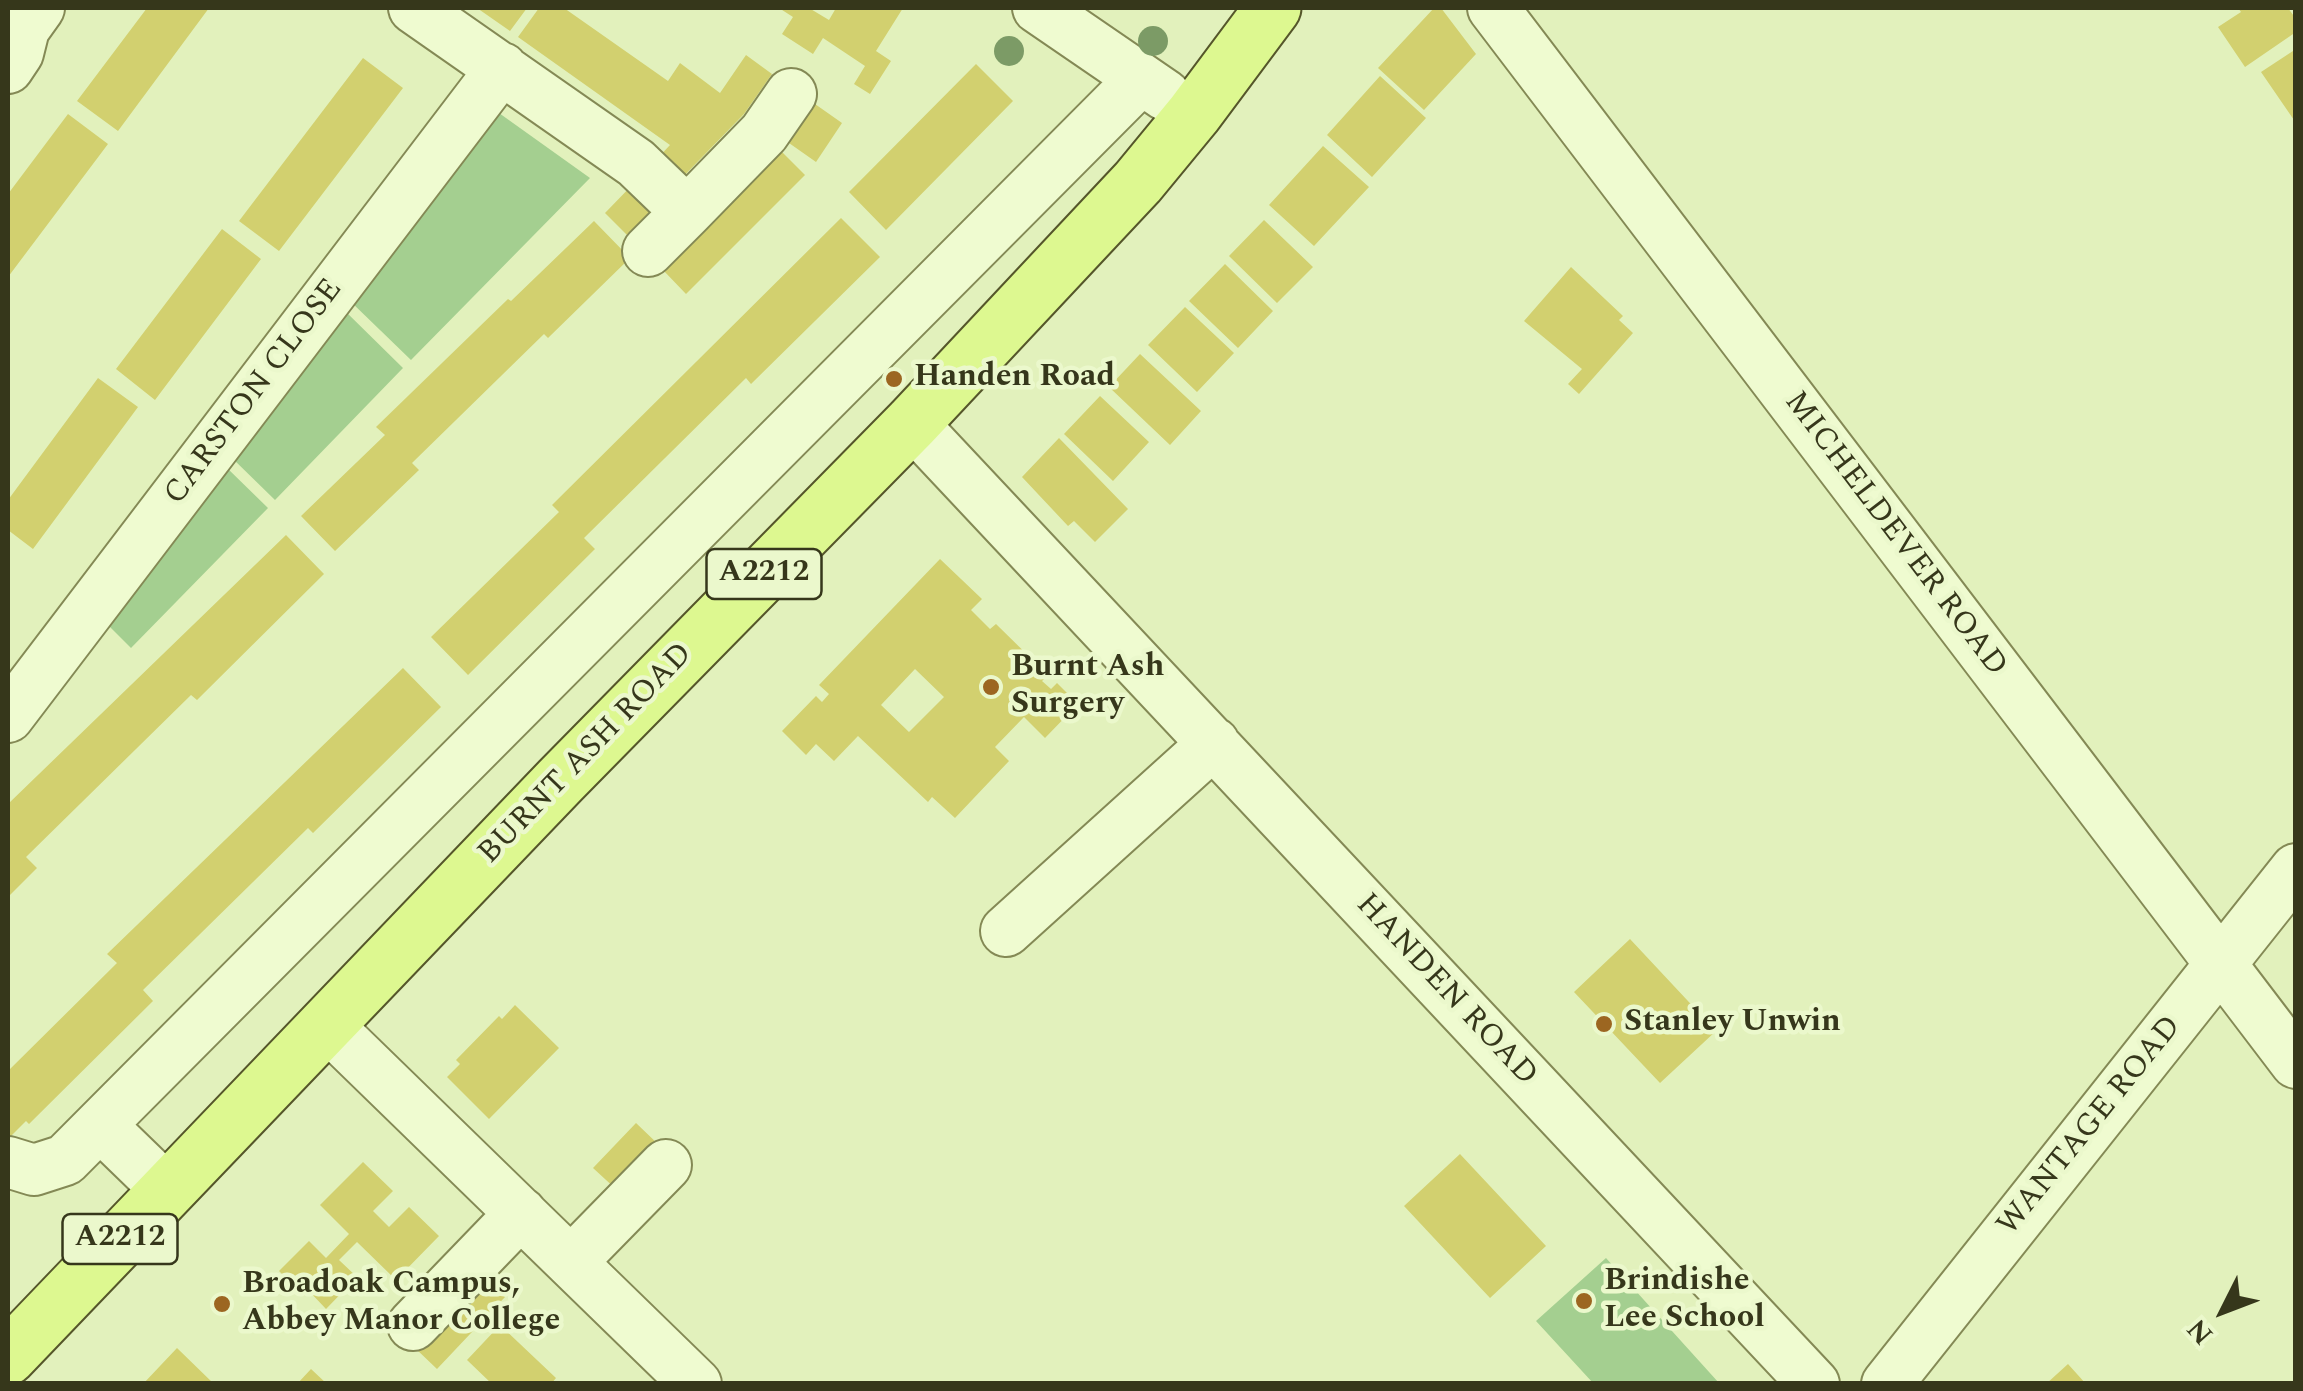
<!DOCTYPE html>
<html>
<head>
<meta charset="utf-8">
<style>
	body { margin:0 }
	#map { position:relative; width:2303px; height:1391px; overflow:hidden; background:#e2f1bc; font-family:Spectral,serif }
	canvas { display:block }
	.frame { position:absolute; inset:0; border:10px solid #36371b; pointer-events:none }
	.north { position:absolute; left:2173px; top:1261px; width:100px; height:100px; -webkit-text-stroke:8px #ebf8cc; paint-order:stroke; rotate:228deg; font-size:28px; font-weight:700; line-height:40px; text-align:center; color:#36371b }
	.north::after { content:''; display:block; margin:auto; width:35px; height:45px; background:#36371b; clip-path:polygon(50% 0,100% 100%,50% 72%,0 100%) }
</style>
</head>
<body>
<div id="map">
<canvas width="2303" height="1391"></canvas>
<div class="frame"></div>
<div class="north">N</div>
</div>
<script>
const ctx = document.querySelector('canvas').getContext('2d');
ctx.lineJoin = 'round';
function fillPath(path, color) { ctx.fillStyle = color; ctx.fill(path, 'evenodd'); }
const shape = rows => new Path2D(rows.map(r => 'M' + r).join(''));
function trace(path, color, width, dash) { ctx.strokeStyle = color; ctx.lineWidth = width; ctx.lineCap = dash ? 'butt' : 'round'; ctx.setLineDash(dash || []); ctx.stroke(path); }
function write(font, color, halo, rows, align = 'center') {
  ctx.font = font + ' Spectral,serif'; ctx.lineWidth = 9; ctx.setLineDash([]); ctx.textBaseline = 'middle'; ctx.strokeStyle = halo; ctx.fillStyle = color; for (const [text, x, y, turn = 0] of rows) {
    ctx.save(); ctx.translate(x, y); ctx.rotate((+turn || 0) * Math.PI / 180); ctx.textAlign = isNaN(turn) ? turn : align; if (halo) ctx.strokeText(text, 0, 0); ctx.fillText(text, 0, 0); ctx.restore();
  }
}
const green = shape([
	[492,108,590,178,411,360,349,300],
	[342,308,403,368,275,500,231,457],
	[225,466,268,508,131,648,107,624],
	[1606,1258,1719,1383,1593,1383,1536,1321]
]);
const building = shape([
	[147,8,209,8,118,131,77,101],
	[477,8,527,8,510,31],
	[539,8,564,8,668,81,680,63,720,93,746,55,772,74,744,114,676,184,654,162,670,145,518,37],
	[779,8,809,8,829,20,836,8,903,8,876,51,891,61,870,94,854,84,865,66,823,38,813,54,782,34,793,17],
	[1434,8,1441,8,1476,54,1424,110,1378,68],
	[2238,8,2288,8,2296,19,2296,32,2245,67,2218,27,2241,12],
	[2296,49,2296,123,2261,72],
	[363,58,403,88,279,251,239,221],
	[976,64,1013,101,886,230,849,192],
	[1380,76,1426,118,1372,177,1327,135],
	[815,104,842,123,816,162,789,143],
	[68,114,108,144,8,277,8,194],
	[1323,146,1369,187,1314,246,1269,205],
	[782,152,805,175,686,294,663,270],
	[637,180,660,203,628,236,605,213],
	[841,218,880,257,751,384,746,378,584,538,595,549,468,675,431,637,559,512,552,505],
	[1264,220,1313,267,1277,303,1229,256],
	[594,221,630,258,548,338,544,334,412,463,419,470,335,551,301,516,385,435,376,427,508,299,511,301],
	[222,229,261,259,155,400,116,369],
	[1225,264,1273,311,1238,348,1189,301],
	[1571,267,1623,316,1619,320,1633,333,1579,394,1568,384,1582,369,1524,321],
	[1185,307,1234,353,1197,392,1148,345],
	[1140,354,1201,411,1170,445,1109,387],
	[98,378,138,407,33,549,8,530,8,500],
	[1100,396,1149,442,1113,481,1064,434],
	[1059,438,1128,509,1095,542,1074,521,1068,526,1022,477],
	[286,535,324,574,197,700,191,695,26,857,37,868,8,897,8,804],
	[940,559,982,599,971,610,990,629,996,624,1048,675,1042,681,1051,689,1057,683,1078,704,1045,738,1024,717,995,747,1009,761,955,818,932,797,928,802,858,736,834,761,816,744,806,755,782,731,816,696,822,702,829,694,819,685],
	[915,669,944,697,909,732,881,705],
	[403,668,441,707,313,833,308,828,143,990,153,1001,29,1124,26,1121,8,1139,8,1071,117,963,107,954],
	[1630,939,1716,1031,1660,1083,1574,992],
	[515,1005,559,1048,489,1119,447,1077,460,1064,456,1060,499,1016,502,1019],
	[636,1123,660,1146,618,1191,593,1168],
	[1460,1154,1546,1246,1490,1298,1404,1206],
	[363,1162,393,1191,373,1211,389,1227,409,1207,439,1236,396,1280,357,1242,339,1260,357,1277,326,1309,309,1291,304,1296,279,1271,309,1241,326,1258,349,1234,320,1205],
	[484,1276,505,1297,437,1369,415,1348],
	[500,1325,556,1378,551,1384,492,1384,467,1360],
	[177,1348,214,1384,143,1384],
	[2068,1364,2086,1384,2046,1384],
	[311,1369,327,1384,297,1384]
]);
const minor = shape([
	[414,8,636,163,687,212,764,133,791,94],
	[1038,8,1165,95],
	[1493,8,2296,1063],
	[8,68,18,53,24,29,39,8],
	[648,251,687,212],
	[912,423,1814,1384],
	[8,717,502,68],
	[1006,931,1214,743],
	[327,1025,696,1384],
	[100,1125,167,1190],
	[8,1162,34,1170,65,1160,1140,80],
	[571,1262,666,1165],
	[413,1325,521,1213],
	[1887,1384,2296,869]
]);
const major = shape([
	[8,1357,560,781,912,423,1138,182,1194,114,1273,8]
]);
const trees = [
	[1153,41],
	[1009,51]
];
const markers = [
	[894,379,10,"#9c6621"],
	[991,687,10,"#9c6621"],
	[1604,1024,10,"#9c6621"],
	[1584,1301,10,"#9c6621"],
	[222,1304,10,"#9c6621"]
];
const shields = [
	[764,574,115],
	[120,1239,115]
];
const shieldNames = [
	["A2212",764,574],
	["A2212",120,1239]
];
const poiNames = [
	["Handen Road",914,379],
	["Burnt Ash",1011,669],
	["Surgery",1011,706],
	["Stanley Unwin",1624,1024],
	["Brindishe",1604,1283],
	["Lee School",1604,1320],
	["Broadoak Campus,",242,1286],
	["Abbey Manor College",242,1323]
];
const streetNames = [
	["CARSTON CLOSE",255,393,-53],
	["MICHELDEVER ROAD",1894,535,53],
	["BURNT ASH ROAD",587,755,-46],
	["HANDEN ROAD",1445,991,47],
	["WANTAGE ROAD",2091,1127,-51]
];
fillPath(green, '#a4cf90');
fillPath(building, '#d2d06f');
trace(minor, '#848955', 54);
trace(major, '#55562a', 59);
trace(minor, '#effbd0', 50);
trace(major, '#ddf890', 55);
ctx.fillStyle = '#7c9b66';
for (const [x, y] of trees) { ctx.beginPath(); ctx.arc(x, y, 15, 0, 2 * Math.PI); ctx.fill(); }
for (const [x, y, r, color] of markers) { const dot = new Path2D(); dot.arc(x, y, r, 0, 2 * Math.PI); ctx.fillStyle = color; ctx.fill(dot); trace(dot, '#ebf8cc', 4); }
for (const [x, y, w] of shields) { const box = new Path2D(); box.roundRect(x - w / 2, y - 25, w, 50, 8); ctx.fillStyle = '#ebf8cc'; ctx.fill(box); trace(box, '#36371b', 2.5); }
write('bold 30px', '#36371b', null, shieldNames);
write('bold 32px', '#36371b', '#ebf8cc', poiNames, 'left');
write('32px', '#36371b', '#ebf8cc', streetNames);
</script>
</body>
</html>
